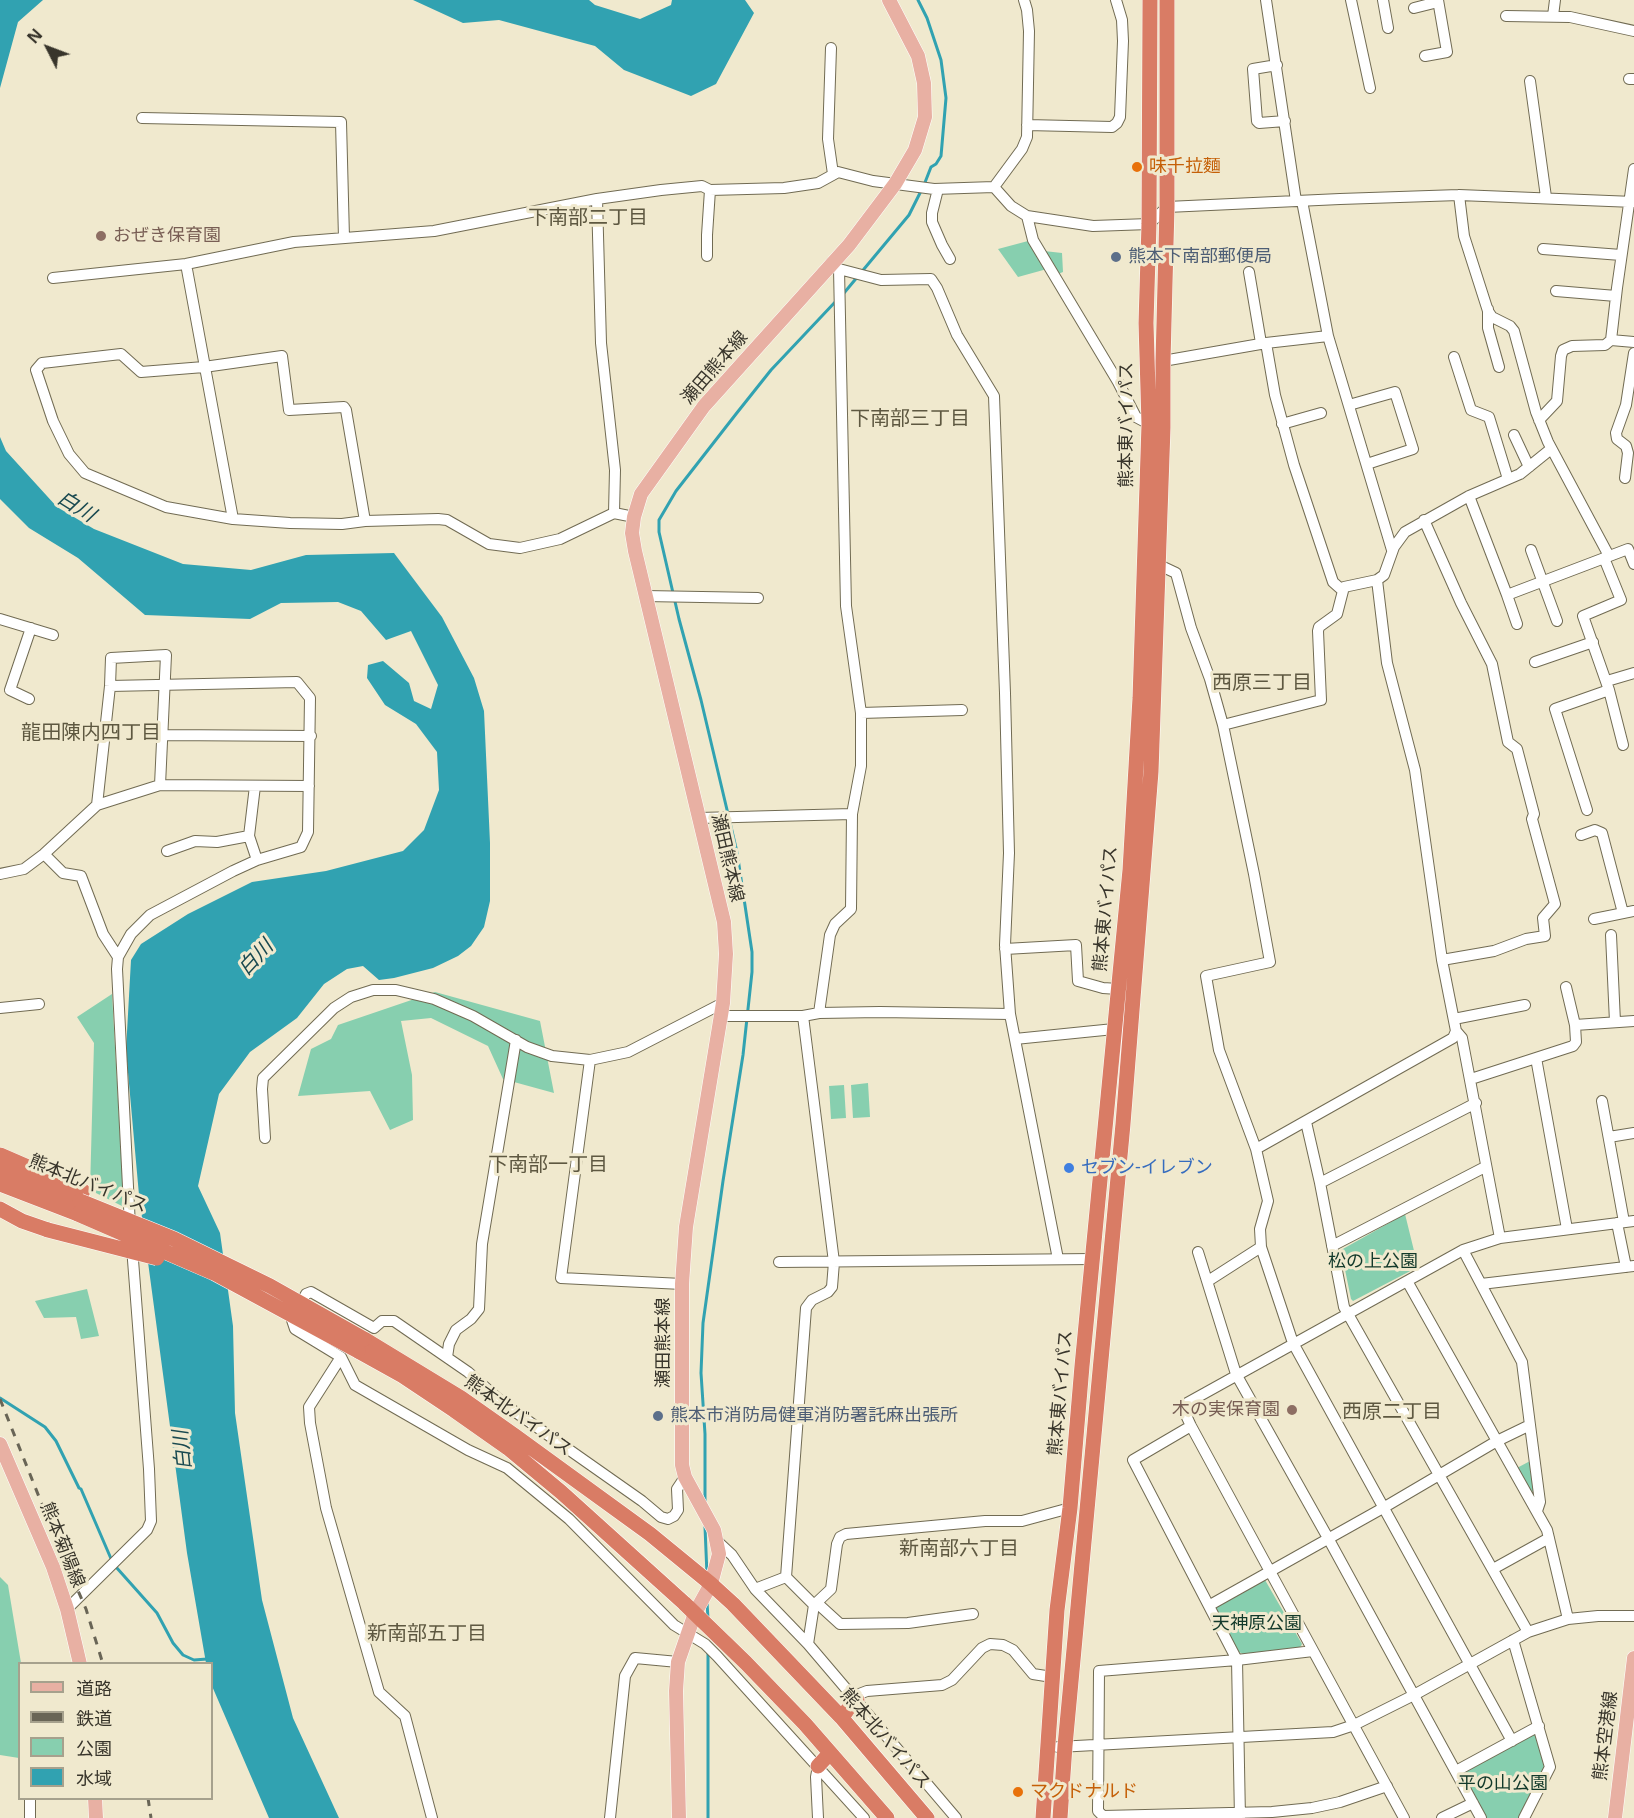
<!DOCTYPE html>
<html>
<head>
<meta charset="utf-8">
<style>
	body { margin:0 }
	#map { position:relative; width:1634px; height:1818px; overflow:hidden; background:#f0e9ce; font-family:"Open Sans","Noto Sans JP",sans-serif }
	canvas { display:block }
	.legend { position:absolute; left:18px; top:1662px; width:195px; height:138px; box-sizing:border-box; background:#f0e9ce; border:2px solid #a6a18d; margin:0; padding:8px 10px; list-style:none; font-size:18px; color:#38352b }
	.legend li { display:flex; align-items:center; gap:12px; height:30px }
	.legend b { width:30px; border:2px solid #a6a18d }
	.north { position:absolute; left:18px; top:18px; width:60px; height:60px; -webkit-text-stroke:4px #f0e9ce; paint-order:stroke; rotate:312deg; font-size:16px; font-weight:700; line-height:24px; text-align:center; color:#38352b }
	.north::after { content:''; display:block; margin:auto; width:21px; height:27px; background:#38352b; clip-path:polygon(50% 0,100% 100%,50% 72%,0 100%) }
</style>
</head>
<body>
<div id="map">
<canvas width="1634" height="1818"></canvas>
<ul class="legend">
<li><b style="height:8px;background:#e8b0a3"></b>道路</li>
<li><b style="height:8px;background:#696556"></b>鉄道</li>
<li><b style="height:16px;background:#87cfaf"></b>公園</li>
<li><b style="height:16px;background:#31a2b1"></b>水域</li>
</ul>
<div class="north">N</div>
</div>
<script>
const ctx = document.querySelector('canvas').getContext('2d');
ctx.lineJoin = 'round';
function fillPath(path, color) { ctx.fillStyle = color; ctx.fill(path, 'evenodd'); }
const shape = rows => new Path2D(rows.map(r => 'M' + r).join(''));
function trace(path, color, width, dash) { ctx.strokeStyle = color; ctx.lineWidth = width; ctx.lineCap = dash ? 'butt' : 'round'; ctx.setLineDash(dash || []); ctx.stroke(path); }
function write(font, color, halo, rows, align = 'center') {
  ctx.font = font + ' "Open Sans","Noto Sans JP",sans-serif'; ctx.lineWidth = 6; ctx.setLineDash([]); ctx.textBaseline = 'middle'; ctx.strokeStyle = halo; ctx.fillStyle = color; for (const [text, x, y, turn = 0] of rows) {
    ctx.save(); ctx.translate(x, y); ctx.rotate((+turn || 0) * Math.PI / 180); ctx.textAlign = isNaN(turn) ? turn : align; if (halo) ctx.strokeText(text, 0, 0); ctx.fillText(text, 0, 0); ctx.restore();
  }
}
const green = shape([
	[1028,241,1047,269,1018,277,998,249],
	[1044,251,1062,253,1063,272,1058,274],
	[435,992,540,1021,554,1093,503,1079,488,1046,431,1018,401,1021,412,1075,413,1120,390,1130,370,1091,298,1096,311,1049,331,1039,338,1025],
	[112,994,124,1207,90,1190,94,1043,77,1017],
	[868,1083,870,1117,853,1118,851,1085],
	[844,1085,846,1118,831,1119,829,1086],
	[1405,1214,1418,1267,1353,1301,1351,1299,1341,1250],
	[87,1289,99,1336,81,1339,76,1317,44,1318,35,1301],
	[1532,1460,1534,1491,1531,1492,1515,1469],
	[0,1577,8,1585,21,1663,19,1758,0,1755],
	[1265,1580,1302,1644,1301,1646,1299,1648,1243,1654,1239,1652,1215,1608],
	[1534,1732,1547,1766,1520,1818,1485,1818,1462,1774,1463,1770]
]);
const water = shape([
	[0,0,43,0,18,22,0,88],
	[413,0,589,0,595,5,640,19,671,5,672,0,745,0,754,13,716,84,691,96,624,70,595,46,499,20,463,23],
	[0,437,6,451,57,507,94,529,183,564,251,570,306,555,394,553,442,617,474,678,484,711,490,843,490,901,484,927,471,946,458,956,433,968,394,978,379,980,363,966,347,969,324,984,297,1018,250,1052,219,1094,198,1186,220,1233,233,1326,235,1413,262,1600,293,1718,339,1818,269,1818,212,1686,212,1664,206,1663,187,1553,139,1195,126,1050,131,960,141,944,188,914,252,882,326,871,403,851,424,830,439,790,437,752,416,724,385,705,367,678,368,665,383,661,409,683,414,701,431,709,438,685,411,631,386,640,361,611,338,602,281,603,250,619,145,615,78,558,29,528,0,499]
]);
const stream = shape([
	[918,0,927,18,941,60,946,98,941,156,936,164,931,167,924,185],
	[844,293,909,215,921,191],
	[0,1398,45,1427,56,1441,79,1488,81,1489,112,1561],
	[705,1503,705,1434,701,1373,703,1323,723,1181,743,1055,752,972,752,952,737,852,701,700,679,619,659,532,659,520,676,491,736,414,771,370,837,300],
	[705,1527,707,1575],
	[116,1567,157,1613,173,1643,183,1655,194,1660,207,1659],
	[707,1602,708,1619],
	[708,1653,708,1818]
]);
const minor = shape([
	[1266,0,1296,201],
	[1351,0,1370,88],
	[1383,0,1388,28],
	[1414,8,1438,2],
	[1506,16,1570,17,1634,31],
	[1553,16,1555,0],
	[831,48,828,139,833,174],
	[1425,56,1447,52,1438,0],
	[1277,65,1253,69,1257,121,1259,123,1285,121],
	[1629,79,1634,79],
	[1530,81,1546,197],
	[142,118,341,122,344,238],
	[1027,125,1112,127,1117,123,1120,117,1123,41,1122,20,1116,0],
	[994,187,1011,206,1027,216,1093,226,1149,224,1167,207,1340,199,1459,195,1634,202],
	[994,187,1022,149,1027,137,1029,31,1027,10,1024,0],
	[938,189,932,213,932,222,942,245,950,259],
	[1459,195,1464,236,1488,311,1492,317,1510,326,1514,331,1536,412,1548,442,1609,556],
	[597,199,601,343,615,470,614,513],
	[1302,201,1328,336,1392,550],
	[1027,216,1033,240,1118,382,1136,417,1149,424],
	[1543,249,1621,255],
	[707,256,707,235,710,190],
	[831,263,839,269,881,280,931,279,937,288,957,335,994,396,1005,693,1009,853,1005,945,1010,1014,1058,1259],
	[186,264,233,519],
	[1249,272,1261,343],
	[53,278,186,264,294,242,434,231,597,199,661,190,702,186,710,190,784,188,818,183,838,172,873,181,934,189,994,187],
	[1556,291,1616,296],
	[1488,309,1488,328,1499,367],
	[1611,340,1634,342],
	[1266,343,1328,336],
	[1454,357,1471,410,1489,417,1508,479],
	[1163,361,1266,343,1275,395,1294,465,1333,582,1342,590],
	[1349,405,1395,392,1413,449,1367,464],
	[1539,420,1557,401,1561,356,1563,350,1572,346,1605,345,1611,340,1617,288,1634,169],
	[1282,424,1321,413],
	[1514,435,1529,467],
	[1625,478,1628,453,1626,446,1617,439,1616,433,1626,405,1634,353],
	[1469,496,1507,595,1628,549,1634,564],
	[1424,520,1461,603,1492,664,1508,742,1517,749,1534,814,1532,819,1555,904,1543,918,1545,936,1526,939,1494,951,1442,960],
	[365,521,346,410,344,407,289,410,282,356,204,367,141,372,121,354,42,363,36,370,53,421,69,454,85,473,166,507,233,519,290,523,342,524,365,521,438,519,447,520,489,544,520,548,560,539,614,513,634,517],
	[1531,550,1557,621],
	[1159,565,1176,573,1191,628,1210,679,1223,725,1254,874,1270,962,1206,976,1219,1050,1256,1149,1453,1038,1456,1031],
	[1377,580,1387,663,1415,770,1442,960,1456,1031,1462,1038,1500,1238],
	[1507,595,1517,624],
	[645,596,758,598],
	[0,619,53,635],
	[1535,662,1593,642],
	[1607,681,1634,673],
	[110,686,297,682,310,698,308,832,301,847,257,860,233,871,150,915,131,934,118,957,117,969,130,1226],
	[1609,690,1623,745],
	[29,699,10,690,31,628],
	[861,713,962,710],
	[1223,725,1321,700,1318,631,1319,627,1337,614,1344,587,1377,580,1384,575,1394,547,1405,532,1469,496,1520,474,1551,449],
	[162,735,311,736],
	[255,786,249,836,257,860],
	[97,805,110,686,111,658,166,655,160,785],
	[1587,810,1555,709,1609,690,1583,616,1621,600,1604,558],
	[699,818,852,814],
	[1581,835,1595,830,1602,833,1623,913],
	[167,851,195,841,217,842,249,836],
	[44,854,63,873,81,876,103,934,118,957],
	[0,874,24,869,44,854,97,805,160,785,309,786],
	[1594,919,1634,911],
	[1611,935,1615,1022],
	[1005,949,1076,945,1078,981,1103,988,1118,989],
	[1566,987,1575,1025],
	[0,1008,39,1004],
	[819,1013,830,935,835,924,851,909,852,814,861,766,861,713,846,606,839,269],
	[720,1016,803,1016,819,1013,880,1012,1010,1014],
	[803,1016,834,1262,832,1287,828,1292,812,1300,806,1308,786,1577,814,1605],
	[1454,1019,1525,1005],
	[1015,1039,1114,1029],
	[1536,1058,1567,1229],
	[590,1060,561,1278,682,1284],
	[1471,1079,1573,1046,1576,1042,1575,1025,1634,1021],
	[1602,1101,1624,1222],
	[1306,1122,1320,1183,1344,1307,1528,1632],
	[1609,1137,1634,1133],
	[265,1138,262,1089,263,1078,334,1008,351,997,373,990,396,990,434,999,473,1016,527,1047,552,1056,590,1060,628,1052,723,1003],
	[1256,1149,1268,1201,1260,1229,1261,1247,1293,1343,1512,1741],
	[1320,1183,1476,1103],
	[1617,1223,1626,1267],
	[1332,1246,1485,1167],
	[1198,1252,1236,1374,1328,1538,1481,1818],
	[779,1262,1093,1259],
	[1208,1281,1261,1247],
	[1407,1281,1547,1530,1568,1619],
	[1481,1284,1634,1266],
	[341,1357,309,1407,310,1423,326,1508,379,1692,405,1716,432,1818],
	[447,1357,449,1344,456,1330,471,1319,479,1309,482,1244,516,1040],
	[1530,1425,1540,1502,1537,1511],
	[1191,1426,1133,1460,1237,1660,1240,1818],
	[685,1477,677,1489,678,1510,674,1516,668,1519,661,1517,642,1501,504,1404,468,1372,394,1321,382,1321,374,1328,311,1292,306,1294,292,1320,295,1329,341,1357,355,1385,468,1450,507,1468,569,1519,674,1625,705,1644,717,1656,864,1818],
	[718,1542,732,1555,755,1589,808,1644,956,1818],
	[1493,1569,1549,1538],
	[755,1589,786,1577],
	[817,1603,840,1624,908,1623,973,1614],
	[1210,1605,1383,1508,1497,1441,1530,1425,1522,1362,1463,1250],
	[67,1609,147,1530,151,1521,149,1469,132,1247],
	[1513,1640,1550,1767,1524,1818],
	[808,1644,814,1605,831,1589,837,1544,840,1537,846,1534,985,1521,1022,1521,1070,1508],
	[1313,1651,1237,1660,1099,1671,1098,1811,1103,1816,1272,1812,1312,1808,1340,1802,1387,1786],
	[854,1696,867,1691,942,1685,952,1680,982,1648,990,1644,1003,1645,1013,1650,1033,1674,1052,1677],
	[1058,1747,1333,1732,1354,1725,1414,1695,1528,1632,1568,1619,1598,1616,1634,1616],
	[1456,1771,1539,1726],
	[30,1818,30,1798],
	[610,1818,625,1676,635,1658,678,1662],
	[818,1818,816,1777,818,1766],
	[1404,1818,1191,1426,1185,1413,1187,1403,1463,1250,1500,1238,1634,1221],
	[1442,1818,1473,1803]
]);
const major = shape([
	[0,1444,53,1567,67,1609,80,1664],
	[95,1798,96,1818],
	[679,1818,676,1691,678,1662,695,1613,711,1584,719,1554,714,1530,685,1477,682,1465,682,1284,686,1227,723,1003,726,954,724,922,635,551,632,533,634,517,641,494,704,406,849,245,895,184,915,150,925,117,924,83,918,56,889,0],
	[1615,1818,1634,1658]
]);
const highway = shape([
	[0,1155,83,1191],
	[0,1170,80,1201],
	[0,1184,78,1214],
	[0,1209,22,1221,48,1230],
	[364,1339,461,1398,515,1436,650,1534,711,1584,733,1604,841,1717,927,1818],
	[358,1351,403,1376,454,1410,508,1448,561,1492,684,1603,746,1663,805,1724,887,1818],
	[841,1717,857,1700],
	[818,1766,830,1753],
	[1043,1818,1057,1610,1070,1508,1082,1366,1130,870,1140,698,1149,424,1146,323,1149,224,1150,0],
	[1060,1818,1065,1746,1123,1124,1151,772,1163,428,1163,361,1167,207,1167,0]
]);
const rail = shape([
	[0,1399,59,1547,86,1609,103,1664],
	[148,1798,151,1818]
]);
const highwayBridge = shape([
	[80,1201,174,1239,270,1286,364,1339],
	[78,1214,214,1273,358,1351],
	[48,1230,157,1258]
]);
const markers = [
	[1137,167,6,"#e8710a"],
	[101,236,6,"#8d6e63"],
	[1116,257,6,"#5c6f8a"],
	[1069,1168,6,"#3f7fe0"],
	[1292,1410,6,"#8d6e63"],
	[658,1416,6,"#5c6f8a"],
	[1018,1792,6,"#e8710a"]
];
const foodNames = [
	["味千拉麵",1149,167],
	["マクドナルド",1030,1792]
];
const educationNames = [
	["おぜき保育園",113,236],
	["木の実保育園",1280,1410,"right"]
];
const serviceNames = [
	["熊本下南部郵便局",1128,257],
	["熊本市消防局健軍消防署託麻出張所",670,1416]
];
const streetNames = [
	["瀬田熊本線",715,368,-49],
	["熊本東バイパス",1127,425,-90],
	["瀬田熊本線",727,858,77],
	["熊本東バイパス",1106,909,-85],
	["熊本北バイパス",88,1184,22],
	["瀬田熊本線",664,1343,-90],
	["熊本東バイパス",1061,1393,-85],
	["熊本北バイパス",518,1416,35],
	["熊本菊陽線",62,1545,68],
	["熊本空港線",1606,1736,-83],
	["熊本北バイパス",885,1739,49]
];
const shopNames = [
	["セブン-イレブン",1081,1168]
];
const parkNames = [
	["松の上公園",1373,1262],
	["天神原公園",1257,1624],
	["平の山公園",1503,1784]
];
const neighbourhoodNames = [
	["下南部二丁目",588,218],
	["下南部三丁目",910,419],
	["西原三丁目",1262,683],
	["龍田陳内四丁目",91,733],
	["下南部一丁目",548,1165],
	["西原二丁目",1392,1412],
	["新南部六丁目",959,1549],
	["新南部五丁目",427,1634]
];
const waterNames = [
	["白川",76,507,32],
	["白川",256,958,-47],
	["白川",183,1450,-96]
];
fillPath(green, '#87cfaf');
fillPath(water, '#31a2b1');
trace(stream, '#31a2b1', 3);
trace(minor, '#716b53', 12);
trace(major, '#fff', 15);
trace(highway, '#fff', 16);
trace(minor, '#fff', 10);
trace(major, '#e8b0a3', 14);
trace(highway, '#d97c65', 15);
trace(rail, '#696556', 3, [8, 8]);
trace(highwayBridge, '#fff', 16, []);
trace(highwayBridge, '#d97c65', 15);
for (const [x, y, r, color] of markers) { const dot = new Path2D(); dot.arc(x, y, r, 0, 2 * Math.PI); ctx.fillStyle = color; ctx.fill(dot); trace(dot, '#f0e9ce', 2); }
write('18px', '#c56008', '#f0e9ce', foodNames, 'left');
write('18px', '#785e54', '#f0e9ce', educationNames, 'left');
write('18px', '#4e5e75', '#f0e9ce', serviceNames, 'left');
write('18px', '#38352b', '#f0e9ce', streetNames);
write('18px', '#366cbe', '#f0e9ce', shopNames, 'left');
write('18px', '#12392a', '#f0e9ce', parkNames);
write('20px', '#5e5841', '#f0e9ce', neighbourhoodNames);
write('italic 20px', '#194950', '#f0e9ce', waterNames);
</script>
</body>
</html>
